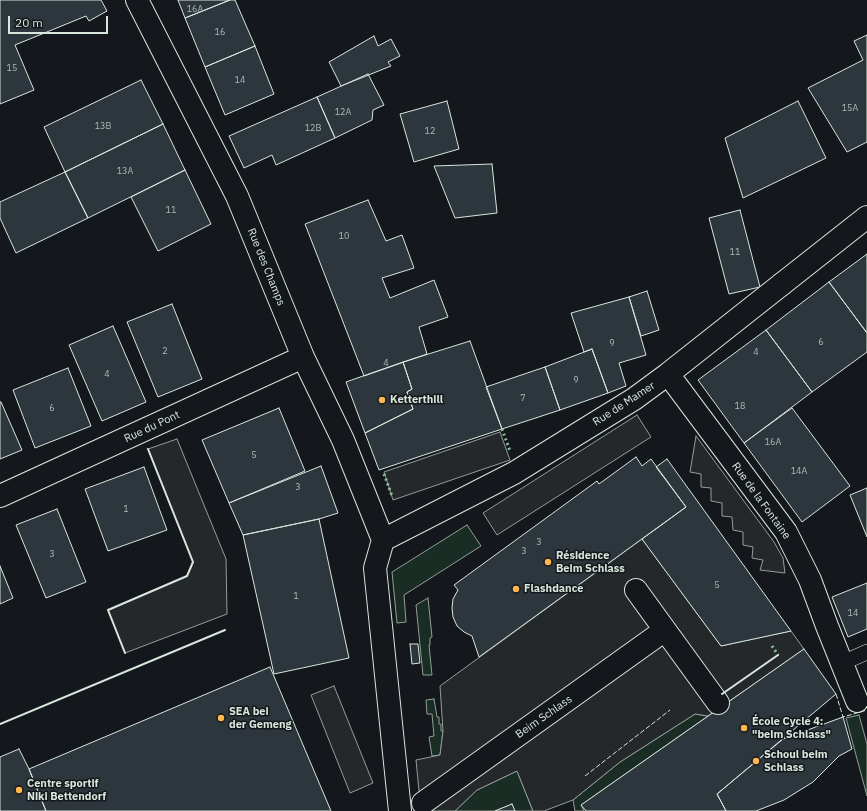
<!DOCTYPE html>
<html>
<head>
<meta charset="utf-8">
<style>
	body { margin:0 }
	#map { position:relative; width:867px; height:811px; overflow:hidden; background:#14181c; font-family:"IBM Plex Sans",sans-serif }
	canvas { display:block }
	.scale { position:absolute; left:8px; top:16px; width:100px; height:18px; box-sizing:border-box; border:2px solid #d8e6dc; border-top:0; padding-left:5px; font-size:12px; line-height:14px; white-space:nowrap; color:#d8e6dc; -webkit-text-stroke:3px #14181c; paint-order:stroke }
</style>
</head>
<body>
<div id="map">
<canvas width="867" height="811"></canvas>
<div class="scale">20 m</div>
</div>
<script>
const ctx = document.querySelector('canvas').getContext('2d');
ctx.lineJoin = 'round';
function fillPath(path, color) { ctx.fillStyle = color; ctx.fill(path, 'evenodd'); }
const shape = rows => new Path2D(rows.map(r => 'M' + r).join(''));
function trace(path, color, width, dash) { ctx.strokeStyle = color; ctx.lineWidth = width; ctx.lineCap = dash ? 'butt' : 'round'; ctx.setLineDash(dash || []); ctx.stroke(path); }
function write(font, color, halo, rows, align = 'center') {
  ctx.font = font + ' "IBM Plex Sans",sans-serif'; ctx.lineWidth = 3; ctx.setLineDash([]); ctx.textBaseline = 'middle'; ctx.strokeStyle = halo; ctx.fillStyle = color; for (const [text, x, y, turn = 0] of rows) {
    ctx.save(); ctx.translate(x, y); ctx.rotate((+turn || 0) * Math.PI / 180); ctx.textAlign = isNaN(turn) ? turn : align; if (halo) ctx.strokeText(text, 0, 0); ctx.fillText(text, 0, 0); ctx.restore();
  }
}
const green = shape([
	[467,525,481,546,404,595,406,622,397,623,392,572,467,525],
	[428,598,432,637,430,638,430,645,429,645,432,675,423,675,416,605,428,598],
	[434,699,437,717,439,717,439,724,441,724,441,731,443,731,440,755,432,756,429,737,434,736,432,714,427,714,426,700,434,699],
	[695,714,708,716,581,805,584,811,575,811,573,800,620,762,695,714],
	[859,715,867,744,867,796,846,718,859,715],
	[517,771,533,811,515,811,512,804,495,811,455,811,477,790,517,771]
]);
const parking = shape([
	[637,415,651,437,497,535,483,513,637,415],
	[500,432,510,460,393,500,384,472,500,432],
	[696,436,774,542,783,558,785,573,760,570,763,560,752,558,753,547,743,545,743,532,733,530,732,517,722,516,722,503,711,501,711,488,701,487,701,474,690,472,696,436],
	[177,439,226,559,227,614,125,653,108,610,187,576,193,562,148,449,177,439],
	[642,539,721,646,791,631,804,649,708,716,695,714,620,762,573,800,544,811,533,811,517,771,477,790,455,811,421,811,416,760,440,755,443,731,440,686,642,539],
	[334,686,373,783,350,793,311,695,334,686]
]);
const building = shape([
	[0,0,101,0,107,11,89,21,86,16,15,45,34,90,0,104,0,0],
	[178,0,230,0,185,18,178,0],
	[230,0,235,0,255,46,205,67,185,18,230,0],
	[867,35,867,142,847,152,808,88,863,60,854,41,867,35],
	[374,36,378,46,391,39,400,56,388,62,391,66,341,86,329,62,374,36],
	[255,46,274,94,225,115,205,67,255,46],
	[368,74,384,105,373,110,372,120,335,138,317,97,368,74],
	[141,80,163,124,65,172,44,127,141,80],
	[317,97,335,138,276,165,272,155,244,168,229,136,317,97],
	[447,101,459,149,414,162,400,114,447,101],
	[798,101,826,158,743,198,725,138,798,101],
	[163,124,185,170,88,218,65,172,163,124],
	[492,164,497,213,455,218,434,166,492,164],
	[185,170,211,224,158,251,131,197,185,170],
	[65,172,88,218,16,253,0,218,0,202,65,172],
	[368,200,386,241,402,235,414,268,382,278,390,298,434,280,448,317,419,327,427,354,364,376,305,224,368,200],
	[740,210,760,287,729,294,709,218,740,210],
	[867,254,867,333,829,282,867,254],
	[829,282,867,333,867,352,812,392,766,330,829,282],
	[647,291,659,330,641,336,629,297,647,291],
	[629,297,646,355,619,363,626,386,608,393,592,349,584,352,571,313,629,297],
	[172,304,202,379,158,397,127,322,172,304],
	[113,326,146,402,102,421,69,345,113,326],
	[766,330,812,392,744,443,698,380,766,330],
	[470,341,502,429,379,470,365,433,413,409,407,392,412,389,403,362,470,341],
	[592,349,608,393,560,410,545,367,592,349],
	[403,362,412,389,407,392,413,409,365,433,346,382,403,362],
	[545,367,560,410,502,429,486,387,545,367],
	[68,368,91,426,35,448,13,390,68,368],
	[0,402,1,402,22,450,0,459,0,402],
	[279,408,305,471,229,503,202,440,279,408],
	[792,408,850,486,802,522,744,443,792,408],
	[636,457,642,466,651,459,686,507,479,657,472,636,464,632,457,626,453,617,452,608,453,599,458,590,454,585,597,481,599,484,636,457],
	[667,459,791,631,721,646,642,539,686,507,656,467,667,459],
	[321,466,338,513,319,519,243,535,229,503,321,466],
	[144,467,167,530,108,551,85,489,144,467],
	[867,488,867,537,850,495,867,488],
	[57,509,86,582,46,598,16,525,57,509],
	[319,519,349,658,274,674,243,535,319,519],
	[0,566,13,598,0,604,0,566],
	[867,583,867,629,848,637,832,597,867,583],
	[410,644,418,644,420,663,412,664,410,644],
	[804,649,836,694,717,794,726,811,586,811,581,805,804,649],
	[270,667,331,811,46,811,29,769,270,667],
	[843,717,852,749,839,756,813,782,784,800,756,811,726,811,717,794,783,739,843,717],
	[19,749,29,769,46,811,0,811,0,757,19,749],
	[512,804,515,811,495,811,512,804]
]);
const service = shape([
	[842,663,867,652]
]);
const pedestrian = shape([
	[636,590,665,630],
	[423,803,665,630,718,703]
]);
const minor = shape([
	[137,0,237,196,303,357,343,440,383,540],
	[668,374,786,532,810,580,827,626,857,701],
	[0,496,303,357],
	[400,811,375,568,383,540,514,473,634,399,668,374,782,284]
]);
const tertiary = shape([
	[782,284,867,217]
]);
const hedge = shape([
	[502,429,510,451],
	[384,474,392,496],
	[772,646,778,655]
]);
const fence = shape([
	[836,694,843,717,867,710],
	[585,776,670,710]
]);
const wall = shape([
	[125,653,108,610,187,576,193,562,148,449],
	[722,694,778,655],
	[0,724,225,630]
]);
const markers = [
	[382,400,4,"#ffb74d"],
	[548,562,4,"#ffb74d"],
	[516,589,4,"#ffb74d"],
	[221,718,4,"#ffb74d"],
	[744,728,4,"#ffb74d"],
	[756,761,4,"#ffb74d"],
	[19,790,4,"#ffb74d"]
];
const numberNames = [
	["16A",195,9],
	["16",220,32],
	["15",12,68],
	["14",240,80],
	["15A",850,108],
	["12A",343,112],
	["13B",103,126],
	["12B",313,128],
	["12",430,131],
	["13A",125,171],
	["11",171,210],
	["10",344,236],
	["11",735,252],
	["6",821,342],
	["9",612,343],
	["2",165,351],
	["4",756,352],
	["4",386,363],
	["4",107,374],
	["9",576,380],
	["7",523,398],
	["18",740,406],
	["6",52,408],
	["16A",773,442],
	["5",254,455],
	["14A",799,471],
	["3",298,487],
	["1",126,509],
	["3",539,542],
	["3",524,551],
	["3",52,554],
	["5",717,585],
	["1",296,596],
	["14",853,613]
];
const streetNames = [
	["Rue des Champs",266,267,68],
	["Rue de Mamer",624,404,-33],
	["Rue du Pont",152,427,-25],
	["Rue de la Fontaine",761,501,54],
	["Beim Schlass",544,717,-35]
];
const poiNames = [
	["Ketterthill",390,400],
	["Résidence",556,556],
	["Beim Schlass",556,569],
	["Flashdance",524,589],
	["SEA bei",229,712],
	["der Gemeng",229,725],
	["École Cycle 4:",752,722],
	["\"beim Schlass\"",752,735],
	["Schoul beim",764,755],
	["Schlass",764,768],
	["Centre sportif",27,784],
	["Niki Bettendorf",27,797]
];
fillPath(green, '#1a2d24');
trace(green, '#939e99', 1);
fillPath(parking, '#24282b');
trace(parking, '#939e99', 1);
fillPath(building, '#2c363c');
trace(building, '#d8e6dc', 1);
trace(service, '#d8e6dc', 16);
trace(pedestrian, '#d8e6dc', 24);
trace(minor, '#d8e6dc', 24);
trace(tertiary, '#d8e6dc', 24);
trace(service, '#14181c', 15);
trace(pedestrian, '#14181c', 22);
trace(minor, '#14181c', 22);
trace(tertiary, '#14181c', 22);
trace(hedge, '#8ac095', 3, [2, 3]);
trace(fence, '#d8e6dc', 1, [5, 2]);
trace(wall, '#d8e6dc', 2);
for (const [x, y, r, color] of markers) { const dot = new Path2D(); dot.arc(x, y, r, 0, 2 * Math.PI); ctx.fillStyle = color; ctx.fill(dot); trace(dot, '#14181c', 1.5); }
write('9px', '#adbab4', null, numberNames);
write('11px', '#d8e6dc', '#14181c', streetNames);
write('bold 11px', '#d8e6dc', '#14181c', poiNames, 'left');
</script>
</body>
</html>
